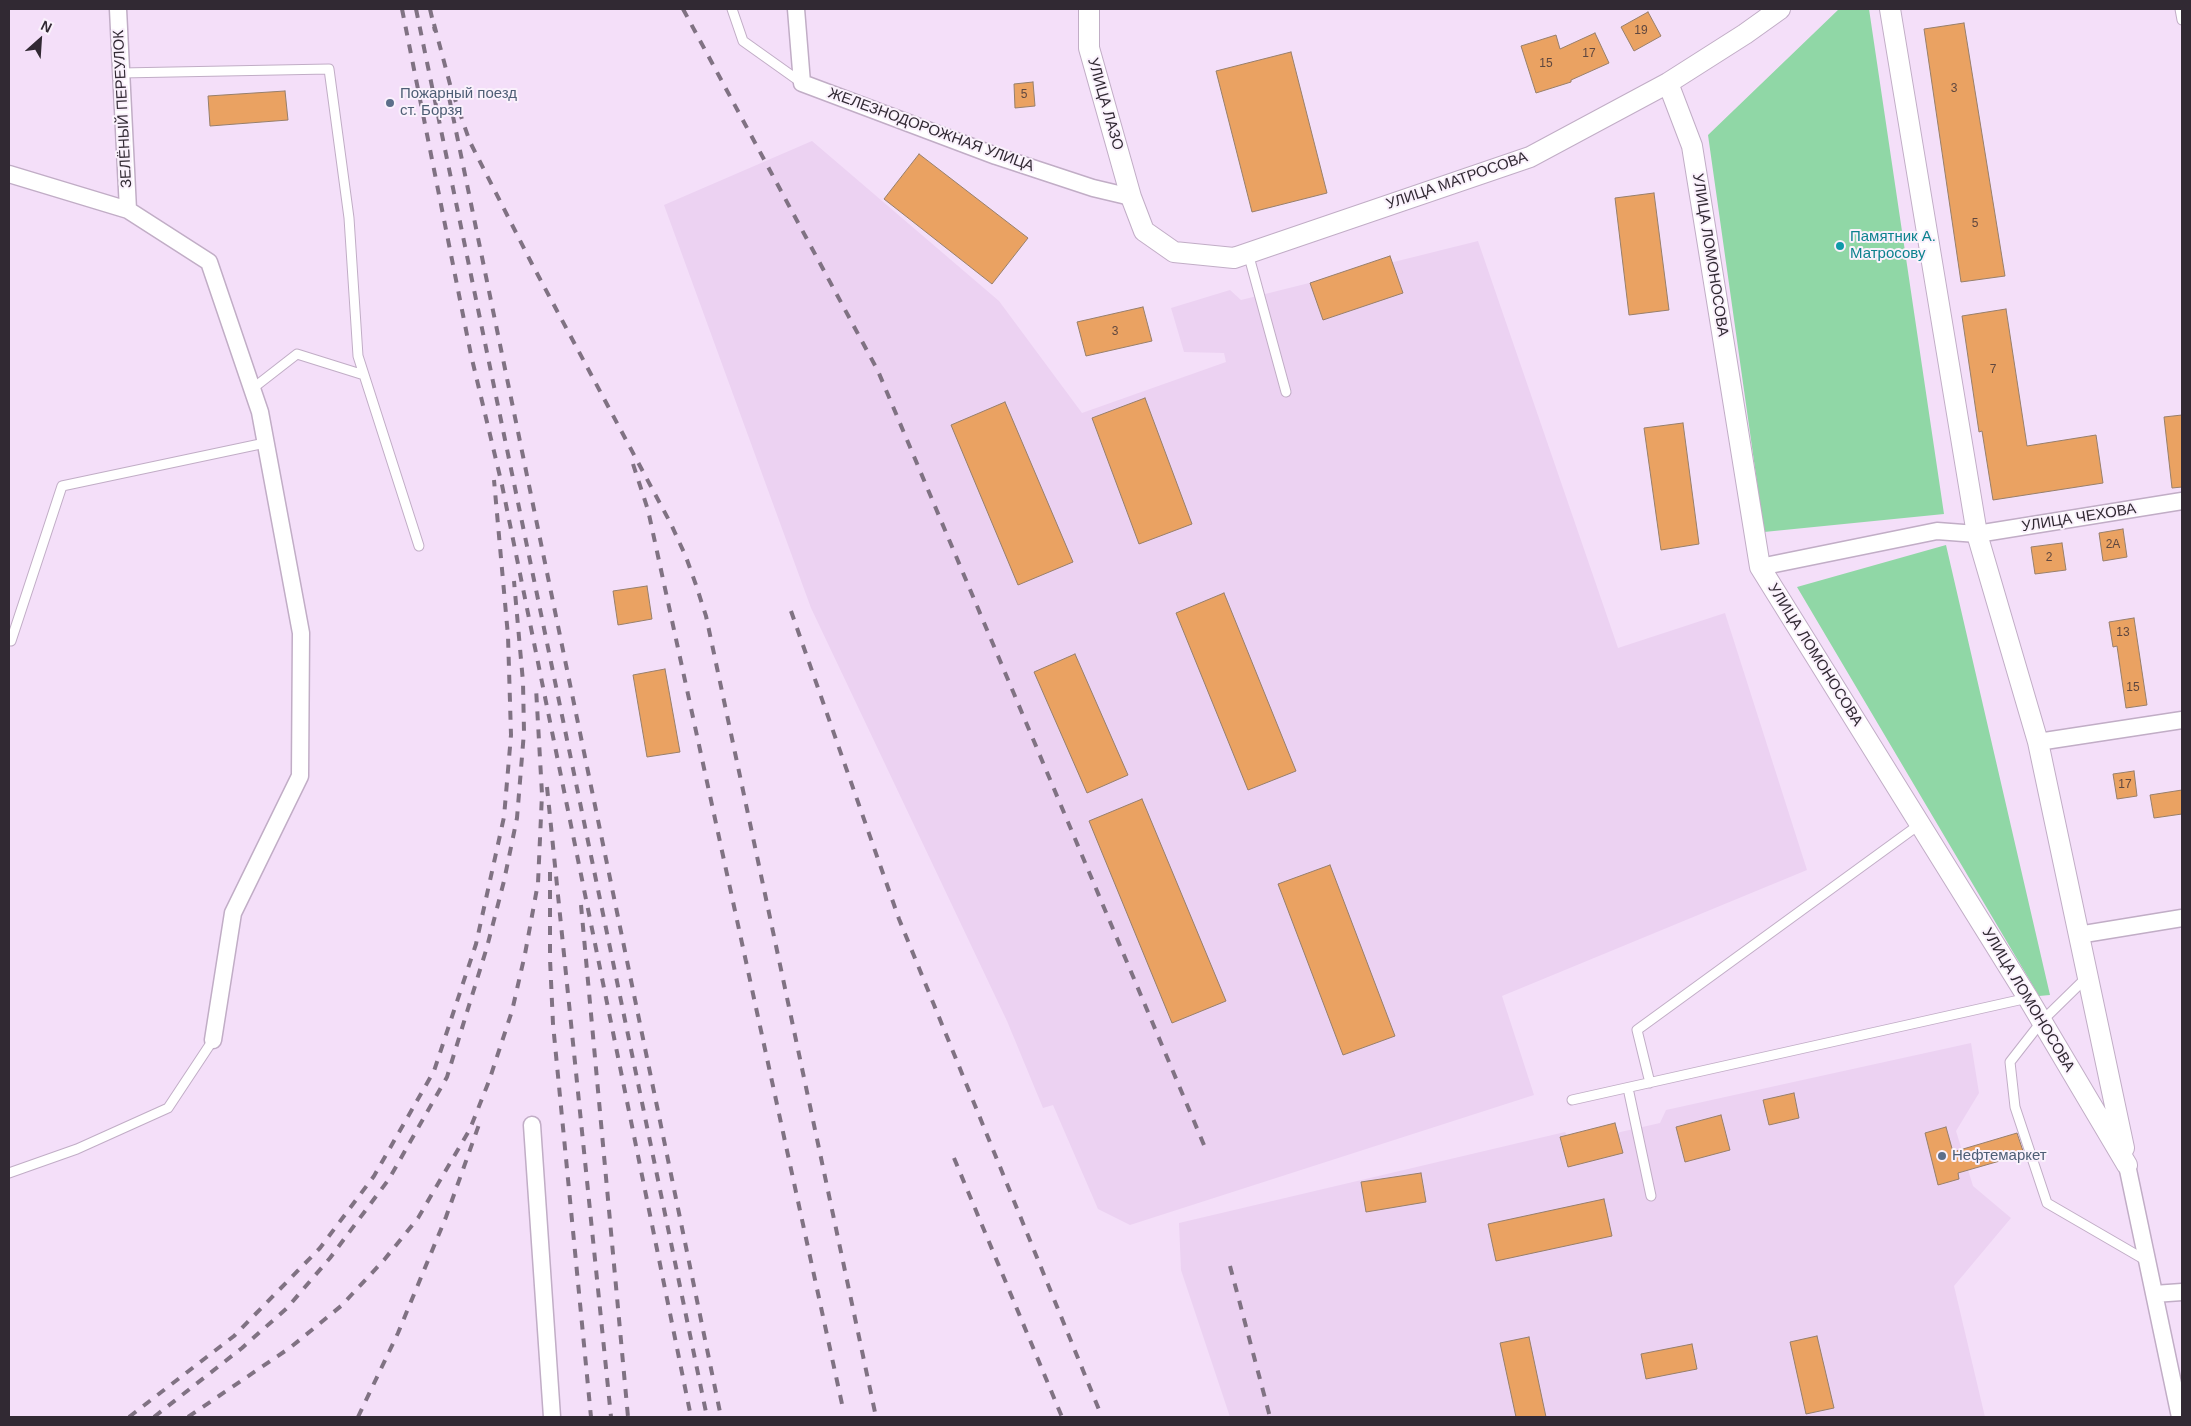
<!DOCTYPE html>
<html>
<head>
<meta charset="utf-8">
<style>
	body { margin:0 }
	#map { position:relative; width:2191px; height:1426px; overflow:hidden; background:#f4dff9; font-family:Arial,sans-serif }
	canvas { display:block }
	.frame { position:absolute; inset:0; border:10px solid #312933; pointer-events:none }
	.north { position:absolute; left:15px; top:15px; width:50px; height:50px; -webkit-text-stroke:4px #faf1fc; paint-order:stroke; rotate:26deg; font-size:14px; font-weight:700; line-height:20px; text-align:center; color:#312933 }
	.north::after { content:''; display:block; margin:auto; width:18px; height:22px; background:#312933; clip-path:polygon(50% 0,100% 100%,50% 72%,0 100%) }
</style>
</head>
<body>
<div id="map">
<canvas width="2191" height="1426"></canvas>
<div class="frame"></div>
<div class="north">N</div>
</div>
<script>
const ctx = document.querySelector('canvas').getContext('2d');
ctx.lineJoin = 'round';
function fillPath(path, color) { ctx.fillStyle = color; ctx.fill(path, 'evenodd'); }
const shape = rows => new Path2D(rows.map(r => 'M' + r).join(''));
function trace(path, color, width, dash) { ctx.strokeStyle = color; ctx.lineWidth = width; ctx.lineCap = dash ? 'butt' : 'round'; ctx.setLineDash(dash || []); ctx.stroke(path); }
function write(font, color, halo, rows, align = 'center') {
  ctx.font = font + ' Arial,sans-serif'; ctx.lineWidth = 4; ctx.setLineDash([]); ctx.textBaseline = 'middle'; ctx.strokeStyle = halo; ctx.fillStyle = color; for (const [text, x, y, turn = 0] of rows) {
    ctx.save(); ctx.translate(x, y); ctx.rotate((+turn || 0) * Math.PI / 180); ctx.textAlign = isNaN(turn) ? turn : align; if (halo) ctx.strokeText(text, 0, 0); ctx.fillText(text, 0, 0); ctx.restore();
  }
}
const built = shape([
	[812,141,999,301,1082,413,1226,362,1224,353,1184,352,1171,308,1230,290,1241,300,1478,241,1618,648,1725,613,1807,870,1502,996,1534,1095,1130,1225,1098,1209,1053,1105,1043,1108,1007,1021,811,608,664,205],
	[1971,1043,1979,1093,1956,1131,1973,1186,2011,1218,1954,1286,1985,1417,1230,1417,1181,1270,1179,1223,1565,1132,1572,1143,1660,1123,1666,1110]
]);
const green = shape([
	[1839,9,1869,9,1944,514,1764,532,1708,135],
	[1946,545,2050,995,2039,996,1797,587]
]);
const building = shape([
	[1648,12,1661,36,1634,51,1621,27,1648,12],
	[1964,23,2005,276,1961,282,1924,29,1964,23],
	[1595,33,1609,63,1571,80,1571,82,1536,93,1521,46,1556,35,1560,49,1595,33],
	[1291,52,1327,193,1252,212,1216,71,1291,52],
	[1033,82,1035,106,1015,108,1014,84,1033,82],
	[285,91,288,120,210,126,208,96,285,91],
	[919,154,1028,238,992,284,884,199,919,154],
	[1654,193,1669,310,1629,315,1615,198,1654,193],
	[1390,256,1403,293,1323,320,1310,283,1390,256],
	[1143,307,1152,341,1086,356,1077,322,1143,307],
	[2006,309,2027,446,2096,435,2103,483,1993,500,1982,431,1979,432,1962,316,2006,309],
	[1145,398,1192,524,1139,544,1092,418,1145,398],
	[1005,402,1073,562,1018,585,951,425,1005,402],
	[2182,415,2182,487,2172,488,2164,417,2182,415],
	[1683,423,1699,544,1661,550,1644,428,1683,423],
	[2123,529,2127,557,2103,561,2099,533,2123,529],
	[2062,543,2066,570,2035,574,2031,547,2062,543],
	[647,586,652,619,618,625,613,591,647,586],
	[1224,593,1296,771,1248,790,1176,613,1224,593],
	[2134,618,2147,705,2126,708,2117,646,2113,647,2109,622,2134,618],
	[1075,654,1128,775,1087,793,1034,672,1075,654],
	[665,669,680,752,647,757,633,675,665,669],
	[2134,771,2137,796,2117,799,2113,774,2134,771],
	[2182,790,2182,814,2154,818,2150,795,2182,790],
	[1142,799,1226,1001,1172,1023,1089,821,1142,799],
	[1330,865,1395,1036,1343,1055,1278,884,1330,865],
	[1794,1093,1799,1118,1769,1125,1763,1100,1794,1093],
	[1721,1115,1730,1150,1685,1162,1676,1127,1721,1115],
	[1615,1123,1623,1153,1568,1167,1560,1137,1615,1123],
	[1946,1127,1953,1152,2017,1133,2024,1154,1958,1173,1959,1179,1938,1185,1925,1133,1946,1127],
	[1421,1173,1426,1202,1366,1212,1361,1182,1421,1173],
	[1604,1199,1612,1236,1496,1261,1488,1224,1604,1199],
	[1817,1336,1834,1408,1806,1414,1790,1342,1817,1336],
	[1529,1337,1546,1417,1516,1417,1500,1343,1529,1337],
	[1692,1344,1697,1369,1646,1379,1641,1354,1692,1344]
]);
const service = shape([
	[732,9,743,41,802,83],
	[2180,9,2182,20],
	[121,73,329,69,349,218,358,356,419,546],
	[1248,253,1286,392],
	[252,389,297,354,364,375],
	[11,641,62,486,265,443],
	[2087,977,2042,1021,2010,1062,2015,1107,2047,1203,2147,1261],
	[1650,1083,1637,1030,1920,824],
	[1628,1088,1651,1196],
	[1572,1100,2028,998],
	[9,1173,77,1149,168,1108,213,1040]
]);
const minor = shape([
	[118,9,128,210],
	[796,9,802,83,996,156,1093,188,1131,197],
	[9,174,128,210,209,262,260,412,301,633,300,776,233,913,213,1040],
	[1760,567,1937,531,1977,534,2182,501],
	[2038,742,2182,720],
	[2078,935,2182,918],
	[532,1125,552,1417],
	[2127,1165,2180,1417],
	[2154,1294,2182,1292]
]);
const tertiary = shape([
	[1089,9,1089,48,1131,197,1144,231,1174,252,1234,258,1530,157,1668,83,1745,34,1780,9],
	[1890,9,1977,534,2038,742,2124,1148],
	[1668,83,1692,146,1760,567,2028,998,2127,1165]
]);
const rail = shape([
	[402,9,471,355,502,485,691,1417],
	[416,9,707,1417],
	[430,9,435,31],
	[683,9,878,371,1204,1145],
	[434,24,451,88,470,142,532,264,671,524,686,557,696,585,706,616,876,1417],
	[449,97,721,1417],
	[633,464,648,510,842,1404],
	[791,611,899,919,1102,1417],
	[547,787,611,1417],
	[550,872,550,959,553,1024,591,1417],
	[581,905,628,1417],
	[954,1158,1062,1417],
	[1230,1266,1270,1417],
	[129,1417,234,1336,320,1248,374,1176,434,1071,476,944,504,817,511,735,508,636,494,480],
	[154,1417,242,1348,287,1308,330,1258,389,1179,447,1077,487,947,504,881,517,818,524,732,523,682,514,581],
	[188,1417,291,1347,341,1306,384,1260,418,1218,470,1129,489,1081,512,1011,525,954,538,883,542,794,536,688],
	[358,1417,398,1333,446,1217,481,1119]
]);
const markers = [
	[390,103,5,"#5c6f8a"],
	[1840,246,5,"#0f9aa8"],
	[1942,1156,5,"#5c6f8a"]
];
const numberNames = [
	["19",1641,31],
	["17",1589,54],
	["15",1546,64],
	["3",1954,89],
	["5",1024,95],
	["5",1975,224],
	["3",1115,332],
	["7",1993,370],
	["2А",2113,545],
	["2",2049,558],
	["13",2123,633],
	["15",2133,688],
	["17",2125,785]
];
const serviceNames = [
	["Пожарный поезд",400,94],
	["ст. Борзя",400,111],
	["Нефтемаркет",1952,1156]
];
const streetNames = [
	["УЛИЦА ЛАЗО",1105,104,74],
	["ЗЕЛЁНЫЙ ПЕРЕУЛОК",123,109,-93],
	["ЖЕЛЕЗНОДОРОЖНАЯ УЛИЦА",931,130,20],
	["УЛИЦА МАТРОСОВА",1457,181,-19],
	["УЛИЦА ЛОМОНОСОВА",1710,255,81],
	["УЛИЦА ЧЕХОВА",2079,518,-9],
	["УЛИЦА ЛОМОНОСОВА",1815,655,58],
	["УЛИЦА ЛОМОНОСОВА",2028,1000,59]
];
const cultureNames = [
	["Памятник А.",1850,237],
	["Матросову",1850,254]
];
fillPath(built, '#ecd2f2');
fillPath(green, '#90d7a6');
fillPath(building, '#eaa262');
trace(building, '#977f6b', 1);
trace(service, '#c1adc6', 11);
trace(minor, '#c1adc6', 19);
trace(tertiary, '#c1adc6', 22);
trace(service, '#fff', 9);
trace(minor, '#fff', 16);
trace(tertiary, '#fff', 20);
trace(rail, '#807283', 4, [9, 9]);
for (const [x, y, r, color] of markers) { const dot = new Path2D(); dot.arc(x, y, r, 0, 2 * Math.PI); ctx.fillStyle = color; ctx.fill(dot); trace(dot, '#faf1fc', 2); }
write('12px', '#5f473f', null, numberNames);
write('15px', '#4e5e75', '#faf1fc', serviceNames, 'left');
write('15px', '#312933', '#faf1fc', streetNames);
write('15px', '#0d838f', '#faf1fc', cultureNames, 'left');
</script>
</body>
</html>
